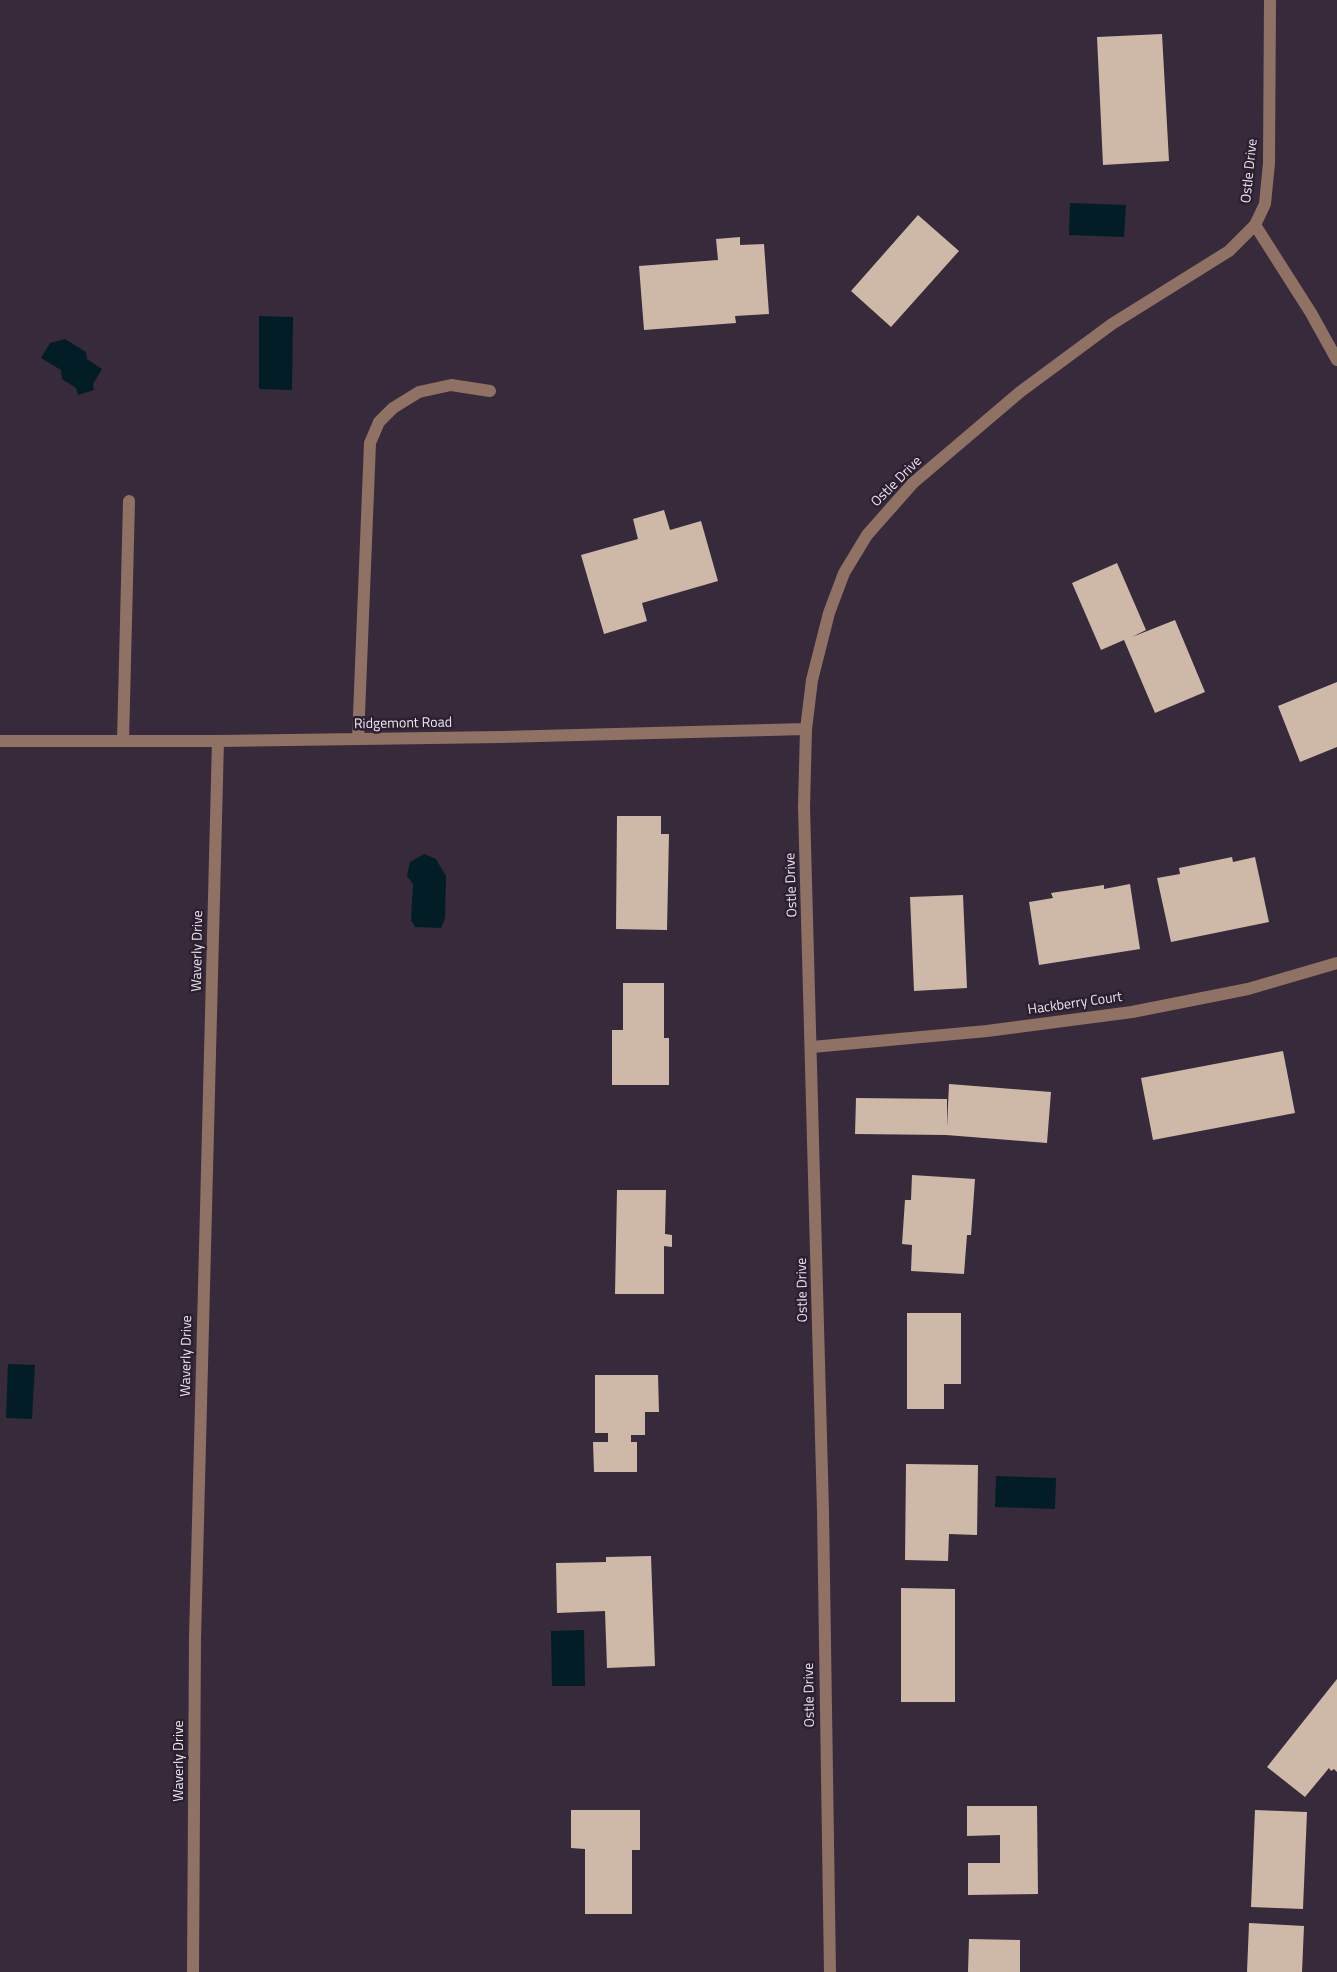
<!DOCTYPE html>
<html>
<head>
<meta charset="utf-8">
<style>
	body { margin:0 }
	canvas { display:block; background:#362a3b }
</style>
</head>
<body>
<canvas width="1337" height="1972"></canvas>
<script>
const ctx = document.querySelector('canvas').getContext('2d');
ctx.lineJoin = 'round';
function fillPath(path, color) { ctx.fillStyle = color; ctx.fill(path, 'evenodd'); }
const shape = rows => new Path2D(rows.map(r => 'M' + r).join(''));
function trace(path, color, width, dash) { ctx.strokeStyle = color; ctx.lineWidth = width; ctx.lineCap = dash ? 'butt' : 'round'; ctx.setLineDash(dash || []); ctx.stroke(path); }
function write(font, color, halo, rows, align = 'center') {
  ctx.font = font + ' "Titillium Web",sans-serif'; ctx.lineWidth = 5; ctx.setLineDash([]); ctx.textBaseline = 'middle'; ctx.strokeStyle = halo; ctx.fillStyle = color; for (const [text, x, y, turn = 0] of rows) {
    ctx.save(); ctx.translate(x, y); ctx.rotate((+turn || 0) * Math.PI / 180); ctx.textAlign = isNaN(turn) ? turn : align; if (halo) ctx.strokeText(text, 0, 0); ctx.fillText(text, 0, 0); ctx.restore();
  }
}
const water = shape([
	[1070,203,1126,205,1124,237,1069,235],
	[259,316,293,317,292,390,259,389],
	[65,339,86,352,87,359,102,369,93,384,94,390,78,395,76,388,62,379,61,370,41,358,50,343],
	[424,854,436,859,446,876,445,918,441,928,415,927,411,920,413,884,407,876,410,862],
	[8,1364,35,1365,32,1419,6,1418],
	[996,1476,1056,1478,1055,1509,995,1507],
	[584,1630,585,1686,552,1686,551,1631]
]);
const building = shape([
	[1162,34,1169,161,1103,165,1097,37],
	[918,215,959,251,891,327,851,291],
	[740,237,740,245,764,244,769,314,735,316,736,323,644,330,639,266,718,260,716,239],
	[664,510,670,530,701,521,718,581,642,603,647,621,604,634,581,555,638,539,633,519],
	[1117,563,1146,630,1132,637,1175,620,1205,692,1155,713,1124,640,1101,650,1072,583],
	[1337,682,1337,747,1300,762,1278,706],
	[617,816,661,816,661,834,669,834,667,930,616,929],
	[1232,857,1233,862,1255,857,1269,922,1171,942,1157,878,1180,874,1179,868],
	[1130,884,1140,949,1039,965,1029,902,1053,898,1051,893,1104,885,1104,889],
	[963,895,967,988,914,991,910,897],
	[623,983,664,983,664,1038,669,1038,669,1085,612,1085,612,1030,623,1030],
	[1283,1051,1295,1113,1153,1140,1141,1078],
	[949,1084,1051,1092,1047,1143,946,1135,855,1134,856,1098,947,1099,947,1127],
	[912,1175,975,1179,971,1235,967,1235,964,1274,911,1271,912,1245,902,1244,905,1200,911,1200],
	[617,1190,666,1190,665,1234,672,1235,672,1247,664,1246,664,1294,615,1294],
	[907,1313,961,1313,961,1384,944,1384,944,1409,907,1409],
	[595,1375,658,1375,659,1412,645,1412,645,1435,631,1435,631,1442,637,1442,637,1472,594,1472,593,1442,608,1442,608,1433,595,1433],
	[906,1464,978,1465,977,1535,949,1534,948,1561,905,1560],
	[651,1556,655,1666,607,1668,605,1611,557,1613,556,1563,606,1562,606,1557],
	[901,1588,955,1589,955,1702,901,1702],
	[1337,1679,1337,1772,1334,1769,1331,1771,1329,1768,1305,1797,1267,1767],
	[967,1806,1037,1806,1038,1894,968,1895,968,1863,1000,1863,1000,1835,967,1836],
	[571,1810,640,1810,640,1850,632,1850,632,1914,585,1914,585,1849,571,1848],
	[1255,1810,1307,1812,1303,1909,1251,1907],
	[1249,1923,1304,1926,1302,1972,1247,1972],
	[969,1939,1020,1940,1020,1972,968,1972]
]);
const minor = shape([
	[1255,225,1311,313,1337,360],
	[358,739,370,443,379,422,393,408,419,392,451,385,490,391],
	[0,741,218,741,501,737,806,729],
	[123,741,129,501],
	[812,1047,987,1031,1132,1012,1248,989,1337,963],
	[193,1972,195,1638,218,741],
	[830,1972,823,1511,804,807,806,729,812,680,829,613,844,573,867,535,913,483,1020,392,1112,324,1229,251,1255,225,1265,204,1269,163,1270,0]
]);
const streetNames = [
	["Ostle Drive",1250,171,-84],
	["Ostle Drive",897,482,-45],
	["Ridgemont Road",403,724,-1],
	["Ostle Drive",792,885,-92],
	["Waverly Drive",198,951,-89],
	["Hackberry Court",1075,1004,-8],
	["Ostle Drive",803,1290,-91],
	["Waverly Drive",187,1356,-89],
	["Ostle Drive",810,1695,-91],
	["Waverly Drive",180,1761,-90]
];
fillPath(water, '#021d26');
fillPath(building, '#ceb8a8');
trace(minor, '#8f7263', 12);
write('14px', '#ece4ef', '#2c2030', streetNames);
</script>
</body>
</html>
